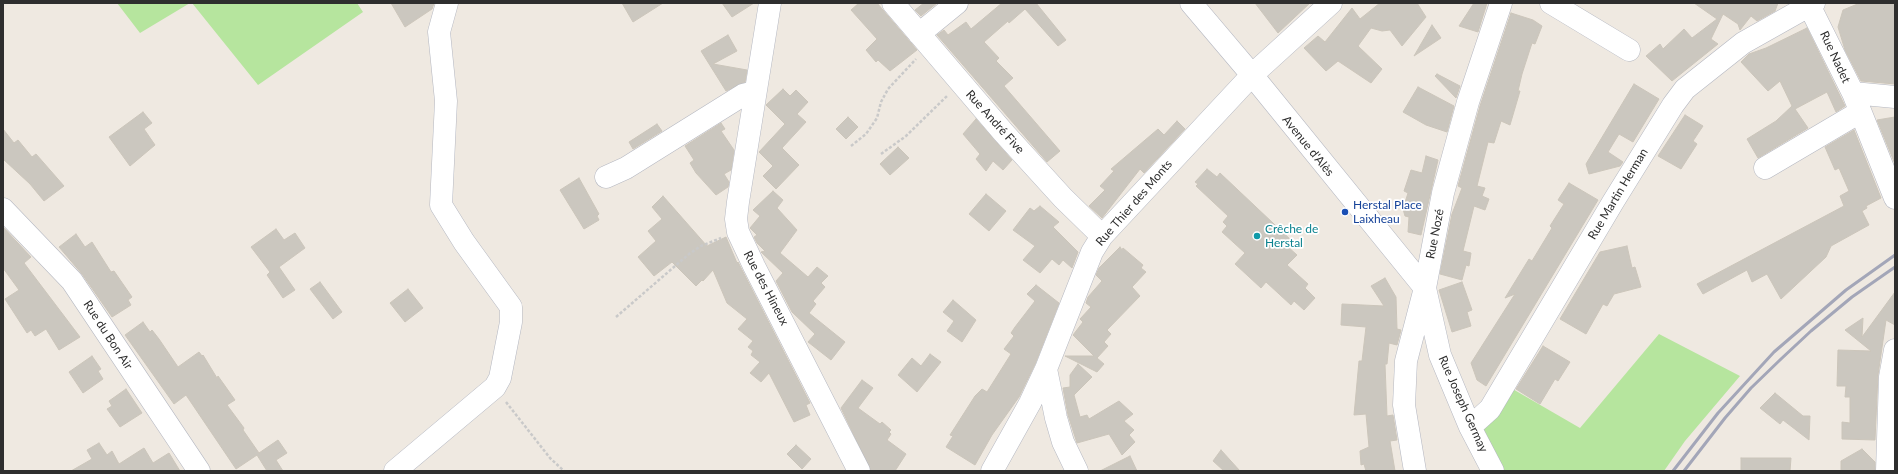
<!DOCTYPE html>
<html>
<head>
<meta charset="utf-8">
<style>
	body { margin:0 }
	#map { position:relative; width:1898px; height:474px; overflow:hidden; background:#efe9e1; font-family:Lato,sans-serif }
	canvas { display:block }
	.frame { position:absolute; inset:0; border:4px solid #2e2e2e; pointer-events:none }
</style>
</head>
<body>
<div id="map">
<canvas width="1898" height="474"></canvas>
<div class="frame"></div>
</div>
<script>
const ctx = document.querySelector('canvas').getContext('2d');
ctx.lineJoin = 'round';
function fillPath(path, color) { ctx.fillStyle = color; ctx.fill(path, 'evenodd'); }
const shape = rows => new Path2D(rows.map(r => 'M' + r).join(''));
function trace(path, color, width, dash) { ctx.strokeStyle = color; ctx.lineWidth = width; ctx.lineCap = dash ? 'butt' : 'round'; ctx.setLineDash(dash || []); ctx.stroke(path); }
function write(font, color, halo, rows, align = 'center') {
  ctx.font = font + ' Lato,sans-serif'; ctx.lineWidth = 3.5; ctx.setLineDash([]); ctx.textBaseline = 'middle'; ctx.strokeStyle = halo; ctx.fillStyle = color; for (const [text, x, y, turn = 0] of rows) {
    ctx.save(); ctx.translate(x, y); ctx.rotate((+turn || 0) * Math.PI / 180); ctx.textAlign = isNaN(turn) ? turn : align; if (halo) ctx.strokeText(text, 0, 0); ctx.fillText(text, 0, 0); ctx.restore();
  }
}
const green = shape([
	[117,3,190,3,140,33],
	[192,3,357,3,363,12,258,85],
	[1659,334,1740,376,1685,441,1664,471,1484,471,1470,427,1504,384,1580,428]
]);
const building = shape([
	[391,3,434,3,432,9,405,27,391,3],
	[622,3,663,3,633,22,622,3],
	[722,3,754,3,732,17,722,3],
	[859,3,877,3,917,50,890,71,878,60,876,62,866,50,877,39,851,10,859,3],
	[924,3,937,3,921,16,915,10,924,3],
	[1002,3,1036,3,1066,40,1058,46,1025,9,1009,23,1008,21,984,42,999,58,996,61,1013,78,1004,86,1060,151,1047,162,937,35,944,30,948,35,966,22,971,29,1002,3],
	[1255,3,1310,3,1278,33,1255,3],
	[1380,3,1417,3,1426,17,1402,46,1390,30,1382,31,1371,28,1358,46,1382,69,1371,83,1338,61,1326,71,1304,48,1318,36,1325,42,1352,8,1360,19,1380,3],
	[1474,3,1487,3,1478,32,1459,26,1474,3],
	[1694,3,1778,3,1775,11,1757,21,1751,16,1740,30,1738,24,1723,14,1711,39,1718,44,1672,81,1646,56,1660,44,1663,49,1684,29,1692,38,1717,19,1694,3],
	[1860,3,1895,3,1895,84,1861,81,1845,50,1838,27,1843,10,1860,3],
	[1511,13,1533,20,1542,26,1535,44,1532,43,1522,74,1518,91,1520,91,1510,125,1501,121,1494,143,1488,142,1477,186,1485,188,1482,196,1489,199,1485,210,1474,206,1463,251,1471,253,1469,266,1466,265,1462,280,1440,274,1452,214,1462,188,1458,186,1480,106,1511,13],
	[1432,25,1441,38,1414,56,1432,25],
	[1807,28,1845,106,1836,112,1827,92,1795,109,1808,128,1758,158,1747,139,1776,121,1792,106,1780,81,1768,91,1741,62,1749,54,1766,48,1807,28],
	[728,35,737,51,713,64,747,70,745,82,726,91,701,51,728,35],
	[1437,74,1460,86,1456,98,1435,76,1437,74],
	[1634,84,1659,99,1633,142,1619,134,1608,152,1623,162,1620,166,1589,174,1586,164,1634,84],
	[1418,87,1454,106,1447,132,1426,125,1403,112,1418,87],
	[783,89,790,96,796,90,808,102,797,114,806,122,782,148,799,165,776,189,763,176,773,166,759,152,785,124,766,105,783,89],
	[143,112,152,123,144,129,155,145,130,166,109,137,143,112],
	[1685,115,1703,126,1693,141,1697,144,1681,169,1658,156,1685,115],
	[848,117,858,127,846,139,836,129,848,117],
	[1895,117,1895,164,1877,120,1895,117],
	[976,119,1012,160,1003,170,993,161,986,171,976,159,980,154,963,134,976,119],
	[1177,121,1185,129,1144,173,1140,169,1102,218,1089,206,1105,190,1100,186,1114,171,1111,169,1158,129,1164,135,1177,121],
	[721,123,725,129,721,131,734,150,731,170,724,174,729,182,728,187,716,195,696,173,690,163,694,160,685,146,721,123],
	[657,124,662,131,633,149,629,142,657,124],
	[3,129,14,143,18,140,32,157,36,154,64,186,44,201,30,184,3,159,3,129],
	[1854,130,1881,198,1866,206,1867,208,1862,211,1869,225,1831,246,1826,257,1781,299,1767,274,1752,282,1747,270,1703,294,1697,284,1844,206,1840,196,1849,191,1839,168,1835,170,1825,147,1854,130],
	[898,147,909,158,890,175,880,164,898,147],
	[1426,156,1438,160,1421,235,1408,232,1409,217,1405,216,1403,209,1408,193,1404,191,1411,170,1422,173,1426,156],
	[1207,169,1217,177,1220,173,1292,241,1287,246,1297,255,1287,265,1308,284,1305,288,1315,298,1304,310,1294,301,1291,305,1266,282,1261,288,1235,264,1245,253,1222,232,1227,226,1223,222,1228,216,1196,186,1198,184,1195,182,1207,169],
	[579,178,599,214,597,216,599,220,584,229,560,190,579,178],
	[1569,183,1598,200,1486,386,1477,380,1471,363,1515,294,1505,298,1529,259,1532,261,1552,228,1550,226,1564,204,1558,200,1569,183],
	[773,191,783,200,777,208,797,230,780,253,808,277,817,267,828,276,821,283,825,287,813,301,816,304,809,313,845,342,831,360,808,342,815,334,792,312,776,281,783,273,761,252,765,251,757,243,754,237,757,235,750,228,760,216,753,210,773,191],
	[986,194,1006,211,989,231,969,214,986,194],
	[663,196,707,246,726,237,737,263,738,262,810,403,806,405,810,415,794,422,769,373,761,382,750,373,760,362,751,355,753,351,748,347,753,341,738,329,747,319,727,303,713,270,703,281,702,280,696,286,672,262,654,276,638,257,656,241,648,231,662,219,652,207,663,196],
	[1040,206,1059,222,1053,227,1078,252,1072,268,1063,260,1059,265,1052,259,1040,273,1023,260,1035,246,1013,230,1030,208,1034,211,1040,206],
	[3,227,31,257,24,263,80,337,59,350,46,329,35,336,31,330,27,333,5,299,19,290,3,268,3,227],
	[276,229,284,240,295,233,305,248,279,267,295,290,283,298,267,275,270,272,251,247,276,229],
	[76,234,85,247,92,242,111,272,114,271,132,297,128,300,131,305,112,317,82,274,59,247,76,234],
	[1627,246,1632,268,1635,267,1641,287,1614,294,1607,306,1603,304,1586,334,1560,319,1600,252,1627,246],
	[1120,247,1122,250,1123,248,1143,265,1141,268,1146,272,1132,287,1140,296,1107,330,1111,334,1104,342,1108,346,1097,358,1104,364,1097,372,1065,356,1094,356,1073,335,1083,322,1080,319,1091,307,1086,303,1088,297,1102,281,1096,275,1099,268,1120,247],
	[1385,278,1396,297,1397,329,1401,330,1397,345,1389,343,1387,364,1385,364,1387,416,1393,415,1397,440,1390,441,1395,471,1366,471,1364,464,1361,465,1360,451,1369,447,1366,414,1354,415,1359,361,1362,361,1366,327,1341,325,1342,304,1384,306,1371,286,1385,278],
	[320,282,342,312,333,319,310,289,320,282],
	[1462,282,1472,310,1467,312,1471,326,1452,332,1439,290,1462,282],
	[1036,285,1059,303,1035,364,1019,397,992,435,975,465,946,447,953,436,950,435,975,396,982,389,987,392,1011,354,1004,349,1014,336,1011,333,1015,327,1035,301,1027,294,1036,285],
	[408,289,423,308,405,322,390,303,408,289],
	[1895,292,1895,325,1886,320,1878,375,1875,440,1842,439,1842,422,1850,423,1850,397,1845,397,1846,386,1837,386,1838,350,1871,351,1845,330,1863,318,1862,337,1895,292],
	[953,300,976,320,962,342,947,331,954,321,943,312,953,300],
	[143,322,150,332,152,330,159,339,178,367,199,352,202,356,203,355,217,378,218,376,235,400,227,405,244,428,243,430,259,453,278,440,287,453,276,460,283,471,267,471,257,455,236,469,186,395,174,404,125,335,143,322],
	[1543,346,1570,362,1558,381,1555,379,1540,404,1516,389,1543,346],
	[930,354,941,362,917,392,898,375,912,358,921,366,930,354],
	[92,356,101,369,98,371,103,379,83,393,69,372,92,356],
	[1078,364,1092,377,1074,395,1080,417,1087,415,1089,419,1119,401,1133,414,1124,421,1134,430,1129,435,1135,442,1122,455,1109,434,1077,443,1068,415,1063,388,1070,387,1070,375,1078,364],
	[862,380,873,388,858,408,880,424,882,422,891,430,889,432,891,434,887,440,906,454,895,471,871,471,841,408,862,380],
	[126,389,142,413,120,427,107,409,112,406,109,401,126,389],
	[1775,393,1803,416,1810,416,1809,440,1783,420,1780,424,1760,408,1775,393],
	[99,443,107,455,112,451,119,464,144,448,153,463,169,453,180,471,71,471,92,459,87,450,99,443],
	[796,445,811,459,802,469,787,454,796,445],
	[1862,449,1875,462,1875,471,1841,471,1841,461,1862,449],
	[1221,450,1240,471,1224,471,1213,461,1221,450],
	[1130,456,1137,471,1100,471,1130,456],
	[1741,458,1791,458,1790,471,1741,471,1741,458]
]);
const path = shape([
	[851,146,866,134,877,118,881,102,888,89,916,59],
	[881,154,906,136,948,95],
	[616,317,689,254,701,246,721,238],
	[506,402,550,458,564,471]
]);
const minor = shape([
	[770,3,738,202,736,219,738,232,754,266,859,471],
	[893,3,1003,132,1063,198,1102,236],
	[1191,3,1252,75,1425,288,1440,355,1470,427,1493,471],
	[1551,3,1629,50],
	[1808,3,1853,93,1895,198],
	[919,34,957,3],
	[1853,93,1895,97],
	[1765,168,1860,112],
	[606,177,626,168,743,95,755,92],
	[3,209,72,281,199,471],
	[1046,369,1056,418,1063,442,1077,471],
	[1470,427,1490,409,1613,202,1673,105,1685,89,1743,43,1814,3],
	[395,471,495,387,500,378,511,322,511,307,464,242,441,205,446,101,439,32,447,3],
	[992,471,1030,403,1046,369,1092,252,1102,236,1252,75,1331,3],
	[1415,471,1404,405,1406,361,1425,288,1443,193,1468,102,1501,3],
	[1887,471,1890,377,1895,350]
]);
const rail = shape([
	[1673,471,1718,413,1774,352,1846,290,1895,255],
	[1684,471,1725,418,1751,388,1781,359,1811,331,1852,297,1895,267]
]);
const markers = [
	[1345,212,4,"#1a4fb4"],
	[1257,236,4,"#0f9aa8"]
];
const streetNames = [
	["Rue Nadet",1835,57,65],
	["Rue André Five",995,122,48],
	["Avenue d'Alès",1308,146,51],
	["Rue Martin Herman",1618,194,-59],
	["Rue Thier des Monts",1134,203,-49],
	["Rue Nozé",1435,234,-79],
	["Rue des Hineux",766,288,62],
	["Rue du Bon Air",108,335,57],
	["Rue Joseph Germay",1463,404,66]
];
const transitNames = [
	["Herstal Place",1353,205],
	["Laixheau",1353,219]
];
const cultureNames = [
	["Crêche de",1265,229],
	["Herstal",1265,243]
];
fillPath(green, '#b6e59e');
fillPath(building, '#cbc7bf');
trace(building, '#cbc5ba', 1);
trace(minor, '#b4b7c1', 23);
trace(path, '#c9c9c9', 2.5, [3, 2]);
trace(minor, '#fff', 22);
trace(rail, '#a3a6b8', 3);
for (const [x, y, r, color] of markers) { const dot = new Path2D(); dot.arc(x, y, r, 0, 2 * Math.PI); ctx.fillStyle = color; ctx.fill(dot); trace(dot, '#fff', 1.5); }
write('12px', '#2e2e2e', '#fff', streetNames);
write('12px', '#164399', '#fff', transitNames, 'left');
write('12px', '#0d838f', '#fff', cultureNames, 'left');
</script>
</body>
</html>
